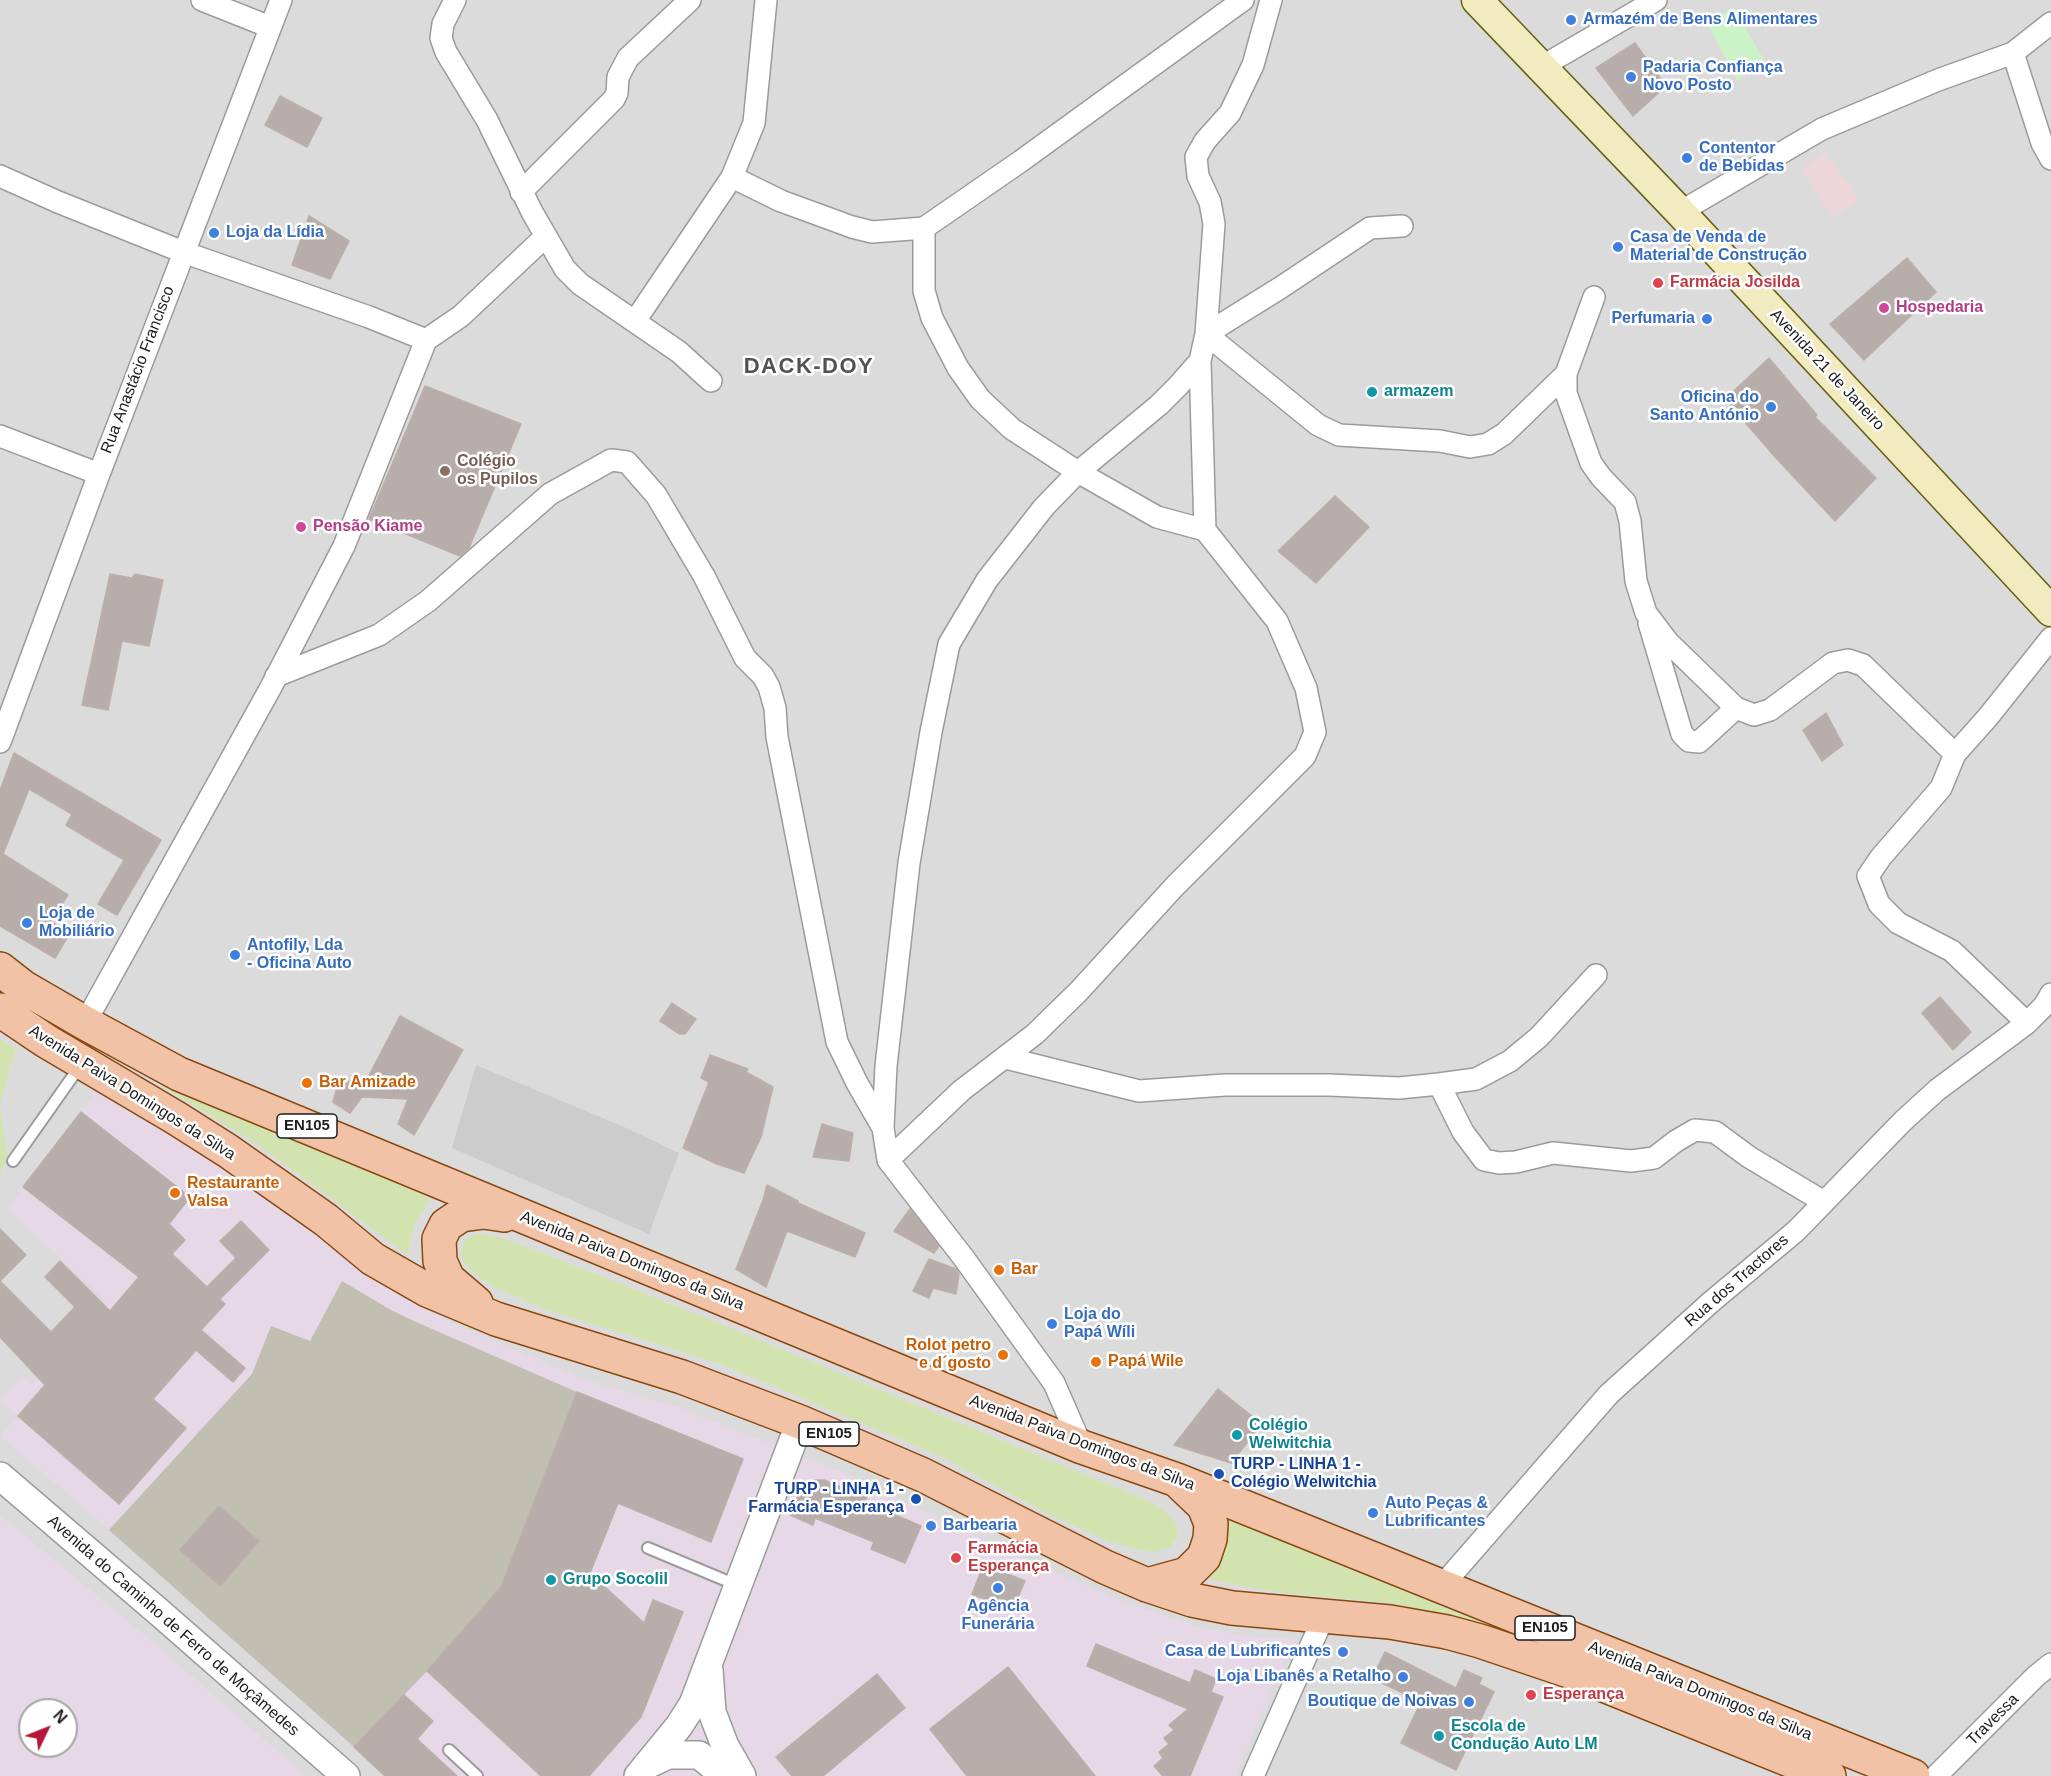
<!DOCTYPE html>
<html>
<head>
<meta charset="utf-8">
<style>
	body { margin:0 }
	#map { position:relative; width:2051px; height:1776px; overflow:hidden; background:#eee9e5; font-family:Arial,sans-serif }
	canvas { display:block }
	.north { position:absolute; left:18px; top:1698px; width:60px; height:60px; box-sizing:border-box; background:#fff; border:2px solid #a5a5a5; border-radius:50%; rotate:47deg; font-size:16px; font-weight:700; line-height:24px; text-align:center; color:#1e1e1e }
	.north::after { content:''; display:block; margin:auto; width:21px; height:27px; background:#b61636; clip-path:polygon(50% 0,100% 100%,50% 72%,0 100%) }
</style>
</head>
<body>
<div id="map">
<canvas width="2051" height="1776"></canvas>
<div class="north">N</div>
</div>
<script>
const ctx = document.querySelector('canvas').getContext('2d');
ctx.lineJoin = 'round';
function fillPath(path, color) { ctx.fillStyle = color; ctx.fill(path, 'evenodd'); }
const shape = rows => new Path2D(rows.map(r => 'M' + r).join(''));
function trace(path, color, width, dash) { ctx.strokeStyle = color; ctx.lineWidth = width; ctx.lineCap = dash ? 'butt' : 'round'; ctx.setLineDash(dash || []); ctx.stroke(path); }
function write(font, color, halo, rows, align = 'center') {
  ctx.font = font + ' Arial,sans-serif'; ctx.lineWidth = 5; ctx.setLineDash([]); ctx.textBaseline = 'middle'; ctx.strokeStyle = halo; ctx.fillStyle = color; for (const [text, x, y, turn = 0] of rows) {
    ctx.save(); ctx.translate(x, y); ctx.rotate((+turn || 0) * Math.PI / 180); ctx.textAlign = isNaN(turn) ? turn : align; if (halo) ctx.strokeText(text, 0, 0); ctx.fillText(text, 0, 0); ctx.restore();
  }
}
const residential = shape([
	[0,0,2051,0,2051,1776,0,1776],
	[30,1710,66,1710,66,1746,30,1746]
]);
const commercial = shape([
	[1825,152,1859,199,1834,217,1801,171]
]);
const industrial = shape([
	[95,1092,179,1140,264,1195,365,1274,405,1299,450,1322,586,1380,675,1406,837,1470,1043,1567,1129,1603,1204,1628,1252,1637,1294,1638,1236,1776,385,1776,109,1530,0,1436,18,1416,0,1400,22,1376,31,1385,105,1300,7,1209],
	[0,1515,160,1648,306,1776,0,1776],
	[30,1710,66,1710,66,1746,30,1746]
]);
const religious = shape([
	[476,1065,624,1127,679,1153,649,1234,452,1148]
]);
const construction = shape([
	[342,1281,391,1310,416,1322,577,1392,501,1587,427,1671,354,1747,109,1530,252,1374,271,1326,310,1341]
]);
const grass = shape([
	[0,1039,16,1048,0,1104,7,1154,0,1177],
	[159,1085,392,1180,430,1199,414,1225,408,1255,253,1141],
	[478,1233,502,1238,540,1252,706,1318,1151,1502,1168,1513,1178,1527,1178,1536,1170,1547,1155,1552,1138,1550,1109,1541,1052,1516,938,1455,718,1363,547,1310,499,1289,484,1281,469,1268,461,1256,462,1247,467,1238],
	[1226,1518,1371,1577,1502,1627,1382,1602,1292,1594,1252,1588,1208,1579,1225,1550,1227,1534]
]);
const park = shape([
	[1734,8,1765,62,1737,80,1707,23]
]);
const building = shape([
	[1635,43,1666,86,1633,116,1596,68,1635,43],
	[280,96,322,118,307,147,265,125,280,96],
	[309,216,349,241,330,279,292,265,309,216],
	[1907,258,1936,292,1864,360,1830,324,1907,258],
	[1769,358,1817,415,1815,417,1876,478,1835,521,1775,457,1725,399,1769,358],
	[425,386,521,424,469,548,460,556,369,519,425,386],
	[1335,496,1369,527,1316,583,1278,551,1335,496],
	[110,574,132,578,135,574,163,580,149,646,122,641,108,710,82,705,110,574],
	[1826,713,1843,745,1822,761,1803,730,1826,713],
	[14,753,161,840,117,915,98,904,124,860,66,825,72,814,29,789,3,854,68,895,50,921,70,933,55,958,0,926,0,790,14,753],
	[1940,997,1971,1032,1953,1050,1922,1013,1940,997],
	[672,1003,696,1019,685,1034,679,1034,660,1021,672,1003],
	[400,1016,463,1050,414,1135,398,1124,408,1099,362,1097,350,1113,333,1102,339,1080,365,1083,400,1016],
	[710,1055,748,1069,746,1072,773,1087,761,1137,744,1173,717,1164,683,1148,709,1082,701,1078,710,1055],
	[81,1112,190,1197,169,1224,185,1240,172,1254,207,1287,236,1258,220,1241,241,1221,269,1250,220,1299,225,1304,201,1330,245,1368,233,1382,196,1350,153,1399,186,1428,119,1504,18,1416,45,1385,0,1337,0,1281,51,1332,75,1307,45,1277,60,1261,110,1311,139,1277,23,1187,81,1112],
	[822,1124,853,1133,849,1161,813,1157,822,1124],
	[767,1185,798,1201,798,1203,865,1233,855,1257,787,1231,766,1287,736,1269,763,1200,767,1185],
	[910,1209,939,1246,934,1253,894,1231,910,1209],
	[0,1229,26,1255,0,1281,0,1229],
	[929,1259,956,1269,959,1274,956,1294,933,1288,929,1298,913,1291,929,1259],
	[1218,1389,1262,1424,1231,1463,1174,1445,1218,1389],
	[577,1392,743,1459,711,1542,618,1503,590,1573,644,1623,653,1600,683,1612,641,1717,589,1776,541,1776,427,1671,501,1587,577,1392],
	[814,1480,824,1480,867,1498,865,1502,921,1526,905,1563,871,1549,874,1542,815,1518,813,1525,790,1515,800,1490,806,1482,814,1480],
	[219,1506,259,1541,220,1586,180,1550,219,1506],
	[984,1564,1025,1581,1012,1611,972,1594,984,1564],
	[1096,1644,1190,1683,1195,1670,1216,1679,1211,1692,1223,1697,1190,1776,1163,1776,1154,1766,1163,1758,1159,1752,1169,1744,1164,1738,1174,1730,1169,1725,1188,1709,1087,1666,1096,1644],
	[1385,1652,1456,1688,1464,1670,1482,1678,1479,1684,1494,1692,1456,1770,1401,1743,1421,1702,1372,1678,1385,1652],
	[1008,1667,1095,1776,967,1776,930,1729,1008,1667],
	[877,1674,905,1708,823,1776,792,1776,776,1757,877,1674],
	[404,1695,433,1721,417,1739,457,1776,385,1776,354,1747,404,1695]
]);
const service = shape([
	[13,1161,80,1066],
	[648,1548,739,1586],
	[449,1750,477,1776]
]);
const minor = shape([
	[202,0,270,27],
	[455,0,443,24,441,38,446,52,487,120,532,212,565,269,580,284,679,352,711,381],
	[2013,53,2042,143,2051,159],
	[1541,67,1656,0],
	[0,176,58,202,183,252,369,317,426,340,344,546,271,687,85,1023],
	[732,177,781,201,852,227,872,232,924,228,1021,161,1243,0],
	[521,192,614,99,617,93,618,77,628,58,690,0],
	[1680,212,1822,129,1938,80,2013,53,2051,23],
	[1402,226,1370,228,1280,288,1206,334,1318,425,1339,435,1440,441,1470,447,1488,444,1504,434,1566,374],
	[924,228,924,291,932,318,958,368,980,399,1012,429,1078,472,1157,517,1205,530],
	[1594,297,1566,374,1566,393,1591,463,1601,477,1625,502,1630,521,1636,581,1646,613,1668,642,1736,708,1754,715,1770,710,1833,663,1848,660,1863,665,1955,754],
	[635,321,732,177,754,123,766,0],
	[426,340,461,316,545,237],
	[0,436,99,474],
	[1649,623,1682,734,1689,741,1699,742,1736,708],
	[276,676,379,635,428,601,550,494,611,460,627,462,656,495,704,576,745,658,763,676,769,687,775,708,777,737,837,1042,857,1083,883,1128],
	[0,742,99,474,281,0],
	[2027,1023,1952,951,1898,923,1879,904,1868,876,1881,857,1941,788,1955,754,1988,717,2051,638],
	[1006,1058,1139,1091,1225,1085,1329,1085,1399,1088,1439,1084,1476,1079,1510,1061,1539,1037,1596,975],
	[1439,1084,1463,1132,1484,1160,1499,1163,1516,1162,1553,1153,1631,1161,1654,1158,1676,1141,1695,1130,1715,1132,1749,1157,1824,1202],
	[888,1160,962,1090,1035,1034,1079,991,1175,886,1305,756,1315,732,1306,688,1277,621,1205,530,1200,361],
	[1082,1447,1054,1383,963,1257,888,1160,883,1128,886,1066,909,863,931,732,949,644,987,580,1044,507,1078,472,1159,405,1178,386,1200,361,1206,334,1214,224,1210,202,1198,176,1196,157,1205,141,1230,113,1253,65,1271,0],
	[1441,1587,1609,1394,1711,1302,1796,1231,1903,1121,1937,1090,2027,1023,2044,1006,2051,994],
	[1253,1776,1324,1616],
	[1936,1776,2036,1676,2051,1664]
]);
const tertiary = shape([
	[0,1476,160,1613,346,1776],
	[709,1670,712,1712,725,1746,742,1776],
	[647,1765,668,1755,699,1755,725,1776],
	[638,1776,679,1726,693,1704,800,1422]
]);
const secondary = shape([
	[1477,0,1680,212,2051,611]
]);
const primary = shape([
	[0,969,23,987,85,1023,179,1074,1082,1447,1177,1480,1913,1776],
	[0,1010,46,1041,176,1118,228,1151,326,1220,373,1259,427,1290,496,1319,682,1377,800,1422,923,1475,1105,1567,1147,1585,1192,1600,1232,1608,1390,1622,1447,1632,1480,1641,1569,1671,1829,1776],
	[476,1303,448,1279,440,1261,439,1239,446,1225,461,1215,484,1212,504,1215],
	[1147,1585,1187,1574,1204,1557,1210,1539,1211,1524,1204,1506,1181,1484]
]);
const markers = [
	[1571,20,6,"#3f7fe0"],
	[1631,77,6,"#3f7fe0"],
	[1687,158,6,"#3f7fe0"],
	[214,233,6,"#3f7fe0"],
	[1618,247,6,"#3f7fe0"],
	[1658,283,6,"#e0444e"],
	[1884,308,6,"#d1479c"],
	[1707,319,6,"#3f7fe0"],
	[1372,392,6,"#0f9aa8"],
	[1771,407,6,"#3f7fe0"],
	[445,471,6,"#8d6e63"],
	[301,527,6,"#d1479c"],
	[27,923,6,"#3f7fe0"],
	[235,955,6,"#3f7fe0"],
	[307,1083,6,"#e8710a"],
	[175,1193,6,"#e8710a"],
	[999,1270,6,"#e8710a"],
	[1052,1324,6,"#3f7fe0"],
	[1003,1355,6,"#e8710a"],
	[1096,1362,6,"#e8710a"],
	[1237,1435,6,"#0f9aa8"],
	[1219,1474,6,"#1a4fb4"],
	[916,1499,6,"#1a4fb4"],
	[1373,1513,6,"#3f7fe0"],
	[931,1526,6,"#3f7fe0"],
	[956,1558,6,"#e0444e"],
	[551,1580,6,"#0f9aa8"],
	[998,1588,6,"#3f7fe0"],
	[1343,1652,6,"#3f7fe0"],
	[1403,1677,6,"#3f7fe0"],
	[1531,1695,6,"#e0444e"],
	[1469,1702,6,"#3f7fe0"],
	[1439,1736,6,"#0f9aa8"]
];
const shields = [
	[307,1126,60],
	[829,1434,60],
	[1545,1628,60]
];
const shieldNames = [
	["EN105",307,1126],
	["EN105",829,1434],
	["EN105",1545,1628]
];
const shopNames = [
	["Armazém de Bens Alimentares",1583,20],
	["Padaria Confiança",1643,68],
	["Novo Posto",1643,86],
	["Contentor",1699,149],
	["de Bebidas",1699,167],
	["Loja da Lídia",226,233],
	["Casa de Venda de",1630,238],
	["Material de Construção",1630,256],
	["Perfumaria",1695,319,"right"],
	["Oficina do",1759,398,"right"],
	["Santo António",1759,416,"right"],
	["Loja de",39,914],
	["Mobiliário",39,932],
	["Antofily, Lda",247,946],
	["- Oficina Auto",247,964],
	["Loja do",1064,1315],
	["Papá Wíli",1064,1333],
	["Auto Peças &",1385,1504],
	["Lubrificantes",1385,1522],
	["Barbearia",943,1526],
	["Agência",998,1607,"center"],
	["Funerária",998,1625,"center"],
	["Casa de Lubrificantes",1331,1652,"right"],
	["Loja Libanês a Retalho",1391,1677,"right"],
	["Boutique de Noivas",1457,1702,"right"]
];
const healthNames = [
	["Farmácia Josilda",1670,283],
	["Farmácia",968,1549],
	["Esperança",968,1567],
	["Esperança",1543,1695]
];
const hotelNames = [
	["Hospedaria",1896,308],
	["Pensão Kiame",313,527]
];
const streetNames = [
	["Rua Anastácio Francisco",138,370,-69],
	["Avenida 21 de Janeiro",1827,370,47],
	["Avenida Paiva Domingos da Silva",132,1093,32],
	["Avenida Paiva Domingos da Silva",632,1261,22],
	["Rua dos Tractores",1737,1281,-41],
	["Avenida Paiva Domingos da Silva",1082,1443,21],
	["Avenida do Caminho de Ferro de Moçâmedes",173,1626,41],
	["Avenida Paiva Domingos da Silva",1700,1691,22],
	["Travessa",1993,1720,-45]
];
const cultureNames = [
	["armazem",1384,392],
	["Colégio",1249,1426],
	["Welwitchia",1249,1444],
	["Grupo Socolil",563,1580],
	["Escola de",1451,1727],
	["Condução Auto LM",1451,1745]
];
const educationNames = [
	["Colégio",457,462],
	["os Pupilos",457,480]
];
const foodNames = [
	["Bar Amizade",319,1083],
	["Restaurante",187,1184],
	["Valsa",187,1202],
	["Bar",1011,1270],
	["Rolot petro",991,1346,"right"],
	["e d´gosto",991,1364,"right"],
	["Papá Wile",1108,1362]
];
const transitNames = [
	["TURP - LINHA 1 -",1231,1465],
	["Colégio Welwitchia",1231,1483],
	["TURP - LINHA 1 -",904,1490,"right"],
	["Farmácia Esperança",904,1508,"right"]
];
const districtNames = [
	["DACK-DOY",809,367]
];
fillPath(residential, '#dcdbdb');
fillPath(commercial, '#edd6da');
fillPath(industrial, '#e6d8e6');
fillPath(religious, '#ccc');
fillPath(construction, '#c1beb2');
fillPath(grass, '#d3e3b0');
fillPath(park, '#ccf3c7');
fillPath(building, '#b7aeab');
trace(building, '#beaea9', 1.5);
trace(service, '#9b9b9b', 14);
trace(minor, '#9b9b9b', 24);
trace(tertiary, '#9b9b9b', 30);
trace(secondary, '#696111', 33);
trace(primary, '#884810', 36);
trace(service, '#fff', 10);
trace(minor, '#fff', 21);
trace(tertiary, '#fff', 27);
trace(secondary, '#f2ebbf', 30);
trace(primary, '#f2c2a6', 33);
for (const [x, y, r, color] of markers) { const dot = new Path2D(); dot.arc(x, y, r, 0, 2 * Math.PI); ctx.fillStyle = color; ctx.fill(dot); trace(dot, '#fff', 2); }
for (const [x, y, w] of shields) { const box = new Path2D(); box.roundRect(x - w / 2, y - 12, w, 24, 4.5); ctx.fillStyle = '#fff'; ctx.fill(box); trace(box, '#1e1e1e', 1.5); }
write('bold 15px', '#1e1e1e', null, shieldNames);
write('bold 16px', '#366cbe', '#fff', shopNames, 'left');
write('bold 16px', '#be3a42', '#fff', healthNames, 'left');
write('bold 16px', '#b23c85', '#fff', hotelNames, 'left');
write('16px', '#1e1e1e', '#fff', streetNames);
write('bold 16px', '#0d838f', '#fff', cultureNames, 'left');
write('bold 16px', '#785e54', '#fff', educationNames, 'left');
write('bold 16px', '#c56008', '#fff', foodNames, 'left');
write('bold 16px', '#164399', '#fff', transitNames, 'left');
ctx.letterSpacing = '1.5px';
write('bold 22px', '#515151', '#fff', districtNames);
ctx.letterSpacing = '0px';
</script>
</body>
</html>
